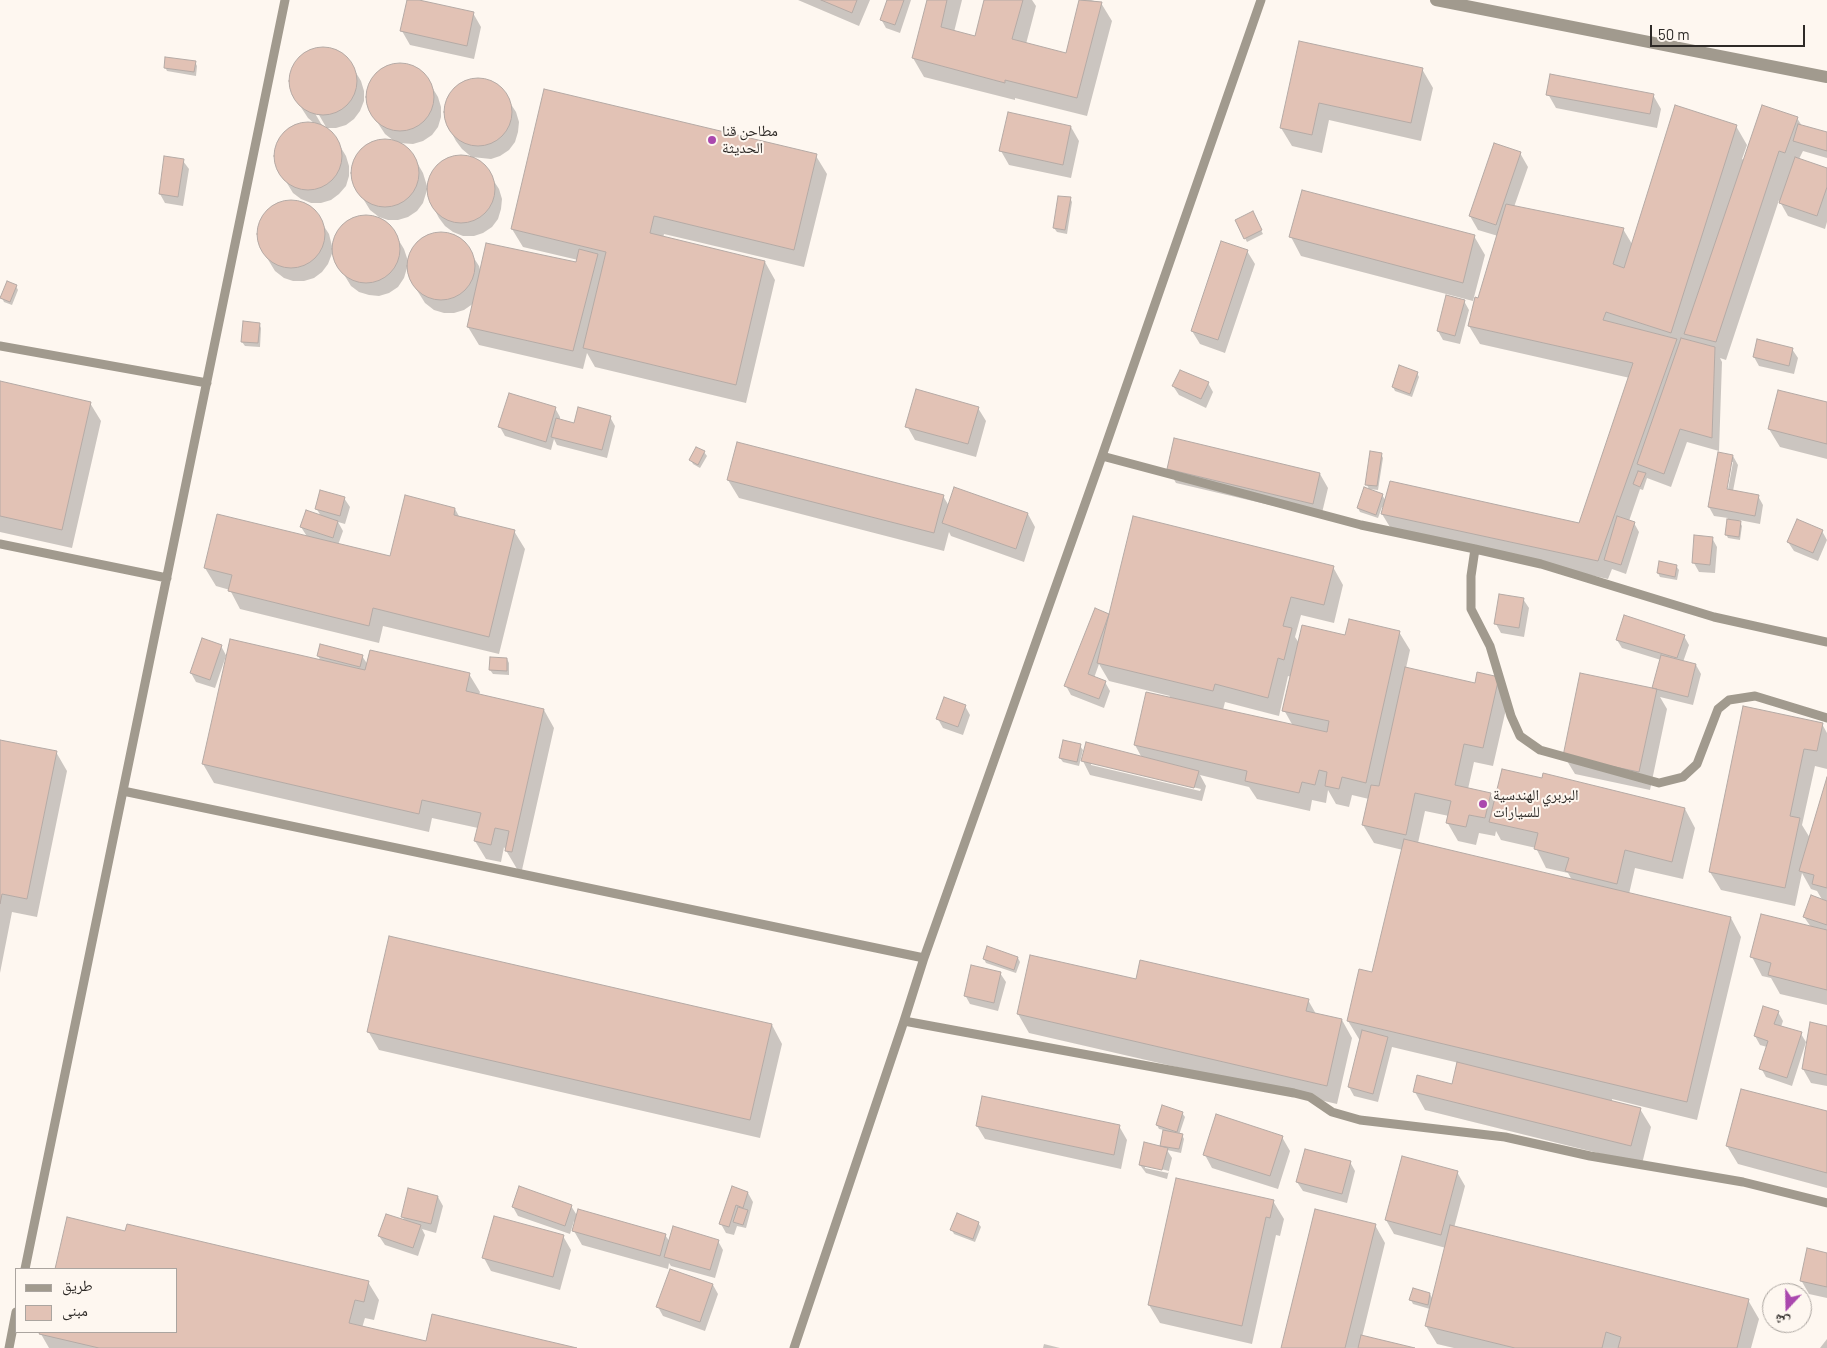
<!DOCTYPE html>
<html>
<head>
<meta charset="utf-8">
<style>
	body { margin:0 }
	#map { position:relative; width:1827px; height:1348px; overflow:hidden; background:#fef7f0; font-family:Barlow,"Noto Naskh Arabic",sans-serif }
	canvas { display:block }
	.legend { position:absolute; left:15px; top:1268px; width:162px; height:65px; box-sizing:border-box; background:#fef7f0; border:1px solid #aba5a0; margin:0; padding:6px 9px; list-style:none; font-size:15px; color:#2e2a27 }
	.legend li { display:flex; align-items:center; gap:10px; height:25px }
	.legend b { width:25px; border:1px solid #aba5a0 }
	.north { position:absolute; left:1762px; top:1283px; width:50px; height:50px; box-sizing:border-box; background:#fef7f0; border:1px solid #aba5a0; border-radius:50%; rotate:201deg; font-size:14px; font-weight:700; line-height:20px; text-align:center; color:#2e2a27 }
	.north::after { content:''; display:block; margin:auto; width:18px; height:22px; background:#aa48ae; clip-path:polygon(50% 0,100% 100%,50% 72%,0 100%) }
	.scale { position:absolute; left:1650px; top:25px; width:155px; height:22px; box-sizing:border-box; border:2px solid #2e2a27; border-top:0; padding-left:6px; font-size:15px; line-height:18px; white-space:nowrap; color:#2e2a27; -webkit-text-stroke:4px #fef7f0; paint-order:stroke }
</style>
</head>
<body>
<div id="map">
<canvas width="1827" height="1348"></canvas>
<ul class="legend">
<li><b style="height:6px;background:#a19a8e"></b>طريق</li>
<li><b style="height:14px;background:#e2c2b5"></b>مبنى</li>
</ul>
<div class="north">ش</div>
<div class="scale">50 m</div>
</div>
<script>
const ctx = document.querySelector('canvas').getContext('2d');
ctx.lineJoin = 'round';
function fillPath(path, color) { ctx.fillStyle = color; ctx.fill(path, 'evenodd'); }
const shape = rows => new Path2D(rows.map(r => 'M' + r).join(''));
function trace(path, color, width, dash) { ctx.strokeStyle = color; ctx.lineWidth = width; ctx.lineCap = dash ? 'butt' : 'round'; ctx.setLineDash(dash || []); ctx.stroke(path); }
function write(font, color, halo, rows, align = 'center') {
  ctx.font = font + ' Barlow,"Noto Naskh Arabic",sans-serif'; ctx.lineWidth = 4; ctx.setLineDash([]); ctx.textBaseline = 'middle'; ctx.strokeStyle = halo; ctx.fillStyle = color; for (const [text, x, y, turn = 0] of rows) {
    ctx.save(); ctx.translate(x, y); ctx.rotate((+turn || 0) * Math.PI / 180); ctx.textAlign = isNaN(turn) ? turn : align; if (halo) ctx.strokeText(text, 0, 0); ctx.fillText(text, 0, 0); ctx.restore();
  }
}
const shadow = shape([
	[408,0,473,13,481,27,474,59,410,45,402,31],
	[798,0,870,0,859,26],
	[888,0,911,0,900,33,886,28,881,19],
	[929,0,962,0,954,32,976,37,985,0,1032,0,1036,6,1026,44,1067,54,1081,0,1091,0,1101,3,1112,21,1087,116,1015,98,1015,100,924,77,913,58],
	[1300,42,1422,69,1433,88,1421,141,1329,120,1322,153,1292,146,1281,128],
	[318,48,329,48,339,52,347,58,361,81,364,91,364,101,360,111,354,119,346,125,336,128,325,128,332,133,346,156,349,166,349,176,346,186,339,194,331,200,321,203,311,203,301,199,293,193,279,170,275,160,276,150,279,140,285,132,294,126,303,123,315,124,308,118,293,95,290,85,291,75,294,65,300,57,309,51],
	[315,108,326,127,323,127,313,110],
	[195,62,197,66,196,76,167,71,165,67],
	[396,64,406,64,416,68,424,74,438,97,441,107,441,117,438,127,432,135,423,141,413,144,399,143,409,150,415,159,423,173,427,186,432,173,438,165,446,159,456,156,474,159,462,149,456,141,448,126,445,116,445,106,448,96,455,88,463,82,473,80,483,80,493,83,501,89,516,112,519,122,518,132,515,142,509,150,500,156,491,159,472,157,484,166,499,189,502,199,501,209,498,219,492,227,483,233,474,236,463,236,453,232,445,226,439,218,431,203,427,190,423,203,417,211,408,217,398,220,388,220,379,217,370,210,356,187,353,177,353,167,356,157,362,150,371,144,381,141,394,141,385,134,370,111,368,101,368,91,371,81,377,73,386,67],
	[1548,94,1653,95,1661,109,1657,128,1556,108],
	[1797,118,1802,126,1827,133,1827,158,1803,151,1799,159,1827,169,1827,222,1825,229,1788,216,1779,200,1726,360,1720,358,1722,362,1719,451,1687,442,1671,487,1647,478,1643,490,1640,489,1629,521,1634,523,1639,532,1626,574,1612,569,1608,579,1393,532,1382,514,1384,507,1382,507,1378,518,1360,512,1358,508,1382,495,1386,501,1579,524,1630,378,1480,344,1469,326,1479,300,1498,236,1478,230,1470,216,1520,153,1528,167,1514,207,1623,229,1632,244,1736,126,1747,145,1742,159,1744,160],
	[1071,127,1079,141,1071,178,1009,165,1001,151],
	[816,156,827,174,804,267,664,234,663,238,765,262,775,280,746,403,595,367,587,353,583,369,479,345,468,327,474,303,464,310,454,313,444,313,434,310,425,303,420,295,411,281,407,268,404,278,398,287,389,293,379,296,369,295,359,292,351,286,337,263,333,251,328,264,322,272,314,278,304,281,293,281,284,278,275,271,261,248,258,239,258,228,262,218,268,210,276,205,286,202,296,202,306,205,314,211,329,234,332,246,337,233,343,225,352,219,362,216,372,216,381,219,390,226,404,249,408,261,412,251,418,243,426,237,436,234,446,234,456,237,465,244,479,266,481,273,577,264,578,260,523,247,512,229],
	[166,158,183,161,189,169,183,206,165,203,160,194],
	[1070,198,1072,202,1067,234,1057,232,1054,228],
	[1252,213,1263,234,1247,242,1245,238],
	[1474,236,1485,255,1473,301,1301,256,1291,237],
	[1247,251,1255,264,1225,353,1200,344,1192,331],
	[16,286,18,290,12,305,4,302,2,298],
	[1464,301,1469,310,1460,344,1443,340,1438,331],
	[259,324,261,328,260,347,245,346,242,342],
	[1792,349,1798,358,1794,374,1759,366,1754,357],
	[1417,373,1419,377,1412,397,1395,391,1393,387],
	[0,382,90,403,101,421,72,548,0,532],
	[1208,383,1213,392,1206,408,1179,395,1173,386],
	[1827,404,1827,459,1780,447,1769,429],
	[555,408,560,417,560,420,575,424,610,417,615,426,607,458,557,445,554,439,551,450,505,436,500,427],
	[978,408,986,421,976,457,915,440,907,426],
	[704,452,707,456,700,468,693,464,691,460],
	[1381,454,1383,458,1378,490,1369,489,1367,485],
	[1733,456,1738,465,1733,491,1758,496,1763,505,1760,524,1739,520,1742,526,1740,540,1728,538,1726,534,1728,518,1714,516,1709,507],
	[1731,462,1733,462,1727,495,1725,495],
	[1168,469,1320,474,1328,488,1321,517,1176,483],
	[728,480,943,496,949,506,1028,514,1035,527,1024,562,951,536,949,532,944,551,739,498],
	[344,498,350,507,345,524,338,522,343,531,338,545,391,558,455,509,460,518,514,531,525,549,499,654,383,626,379,643,240,609,230,590,216,586,205,568,308,538,301,527,321,516,316,508],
	[1822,531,1827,540,1818,561,1794,551,1788,542],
	[1712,538,1717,547,1715,573,1699,572,1694,563],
	[1676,566,1679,570,1677,580,1660,577,1658,573],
	[1333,567,1343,585,1334,623,1301,615,1295,637,1299,643,1399,632,1410,650,1406,668,1476,684,1498,678,1509,696,1493,766,1474,762,1468,789,1490,794,1495,803,1685,809,1695,828,1683,879,1635,868,1629,894,1731,918,1741,937,1697,1120,1612,1099,1612,1102,1640,1109,1651,1127,1642,1164,1425,1110,1415,1092,1453,1085,1459,1063,1392,1047,1378,1102,1354,1096,1349,1087,1361,1039,1359,1039,1348,1021,1373,974,1403,850,1374,843,1363,825,1369,799,1352,795,1349,807,1336,804,1328,790,1326,803,1312,800,1310,811,1257,799,1249,787,1200,775,1206,786,1202,801,1090,775,1083,761,1142,758,1135,745,1170,696,1109,681,1099,664,1094,678,1105,682,1110,691,1104,708,1071,695,1066,686,1108,615,1110,618],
	[1288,676,1291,677,1284,710,1293,726,1223,710,1225,702,1279,716],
	[1091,763,1201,789,1200,791,1091,765],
	[1425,811,1449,816,1447,822,1458,841,1476,845,1479,833,1495,836,1496,831,1501,840,1536,848,1546,868,1568,873,1572,880,1418,843],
	[1523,599,1529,608,1524,637,1501,633,1496,624],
	[1684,636,1689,645,1683,662,1696,665,1701,674,1693,705,1660,697,1667,709,1650,790,1575,774,1564,756,1655,690,1661,660,1622,648,1617,640],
	[221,646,227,657,226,656,215,688,196,682,191,673],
	[318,656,362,656,368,665,469,674,480,692,479,695,544,710,554,728,522,870,517,869,504,847,501,862,486,859,475,841,478,828,432,818,429,832,214,783,203,764,321,661],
	[507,659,509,663,509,675,493,674,490,670],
	[965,706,970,715,963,735,943,728,938,719],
	[1822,724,1827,733,1827,769,1815,766,1802,825,1810,838,1827,781,1827,1005,1780,994,1771,978,1762,976,1752,957,1811,927,1804,917,1823,901,1817,891,1811,889,1802,873,1795,906,1721,890,1710,872],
	[0,741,56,752,67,771,37,917,12,912,0,973],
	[1080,746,1083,750,1079,766,1063,762,1060,758],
	[1018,958,1020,962,1016,973,986,963,984,959],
	[1000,973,1006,982,998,1011,970,1004,965,995],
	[1137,981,1308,1000,1316,1014,1342,1020,1352,1038,1337,1104,1029,1033,1018,1014],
	[1778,1012,1783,1021,1781,1027,1801,1034,1806,1042,1792,1086,1766,1077,1761,1068,1767,1047,1760,1045,1755,1036],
	[772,1025,782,1044,760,1138,379,1050,368,1031],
	[1827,1027,1827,1086,1811,1083,1803,1069],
	[1827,1112,1827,1188,1738,1164,1727,1146],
	[1182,1113,1185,1117,1179,1135,1182,1135,1184,1139,1181,1153,1167,1150,1172,1158,1167,1179,1146,1173,1140,1165,1163,1148,1161,1145,1164,1130,1159,1129,1157,1125],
	[1145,1165,1169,1171,1168,1173,1145,1168],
	[977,1126,1119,1126,1127,1140,1121,1169,985,1139],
	[1282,1137,1290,1151,1278,1189,1212,1168,1205,1155],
	[1350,1162,1355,1171,1347,1203,1303,1191,1297,1182],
	[1457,1172,1465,1186,1454,1228,1748,1300,1759,1319,1751,1348,1454,1348,1437,1344,1426,1326,1430,1309,1413,1304,1411,1300,1430,1294,1433,1300,1446,1248,1394,1234,1386,1220],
	[733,1188,748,1193,753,1202,746,1228,737,1226,734,1235,726,1233,721,1224],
	[438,1197,443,1206,436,1233,422,1229,425,1235,418,1256,385,1245,379,1236,405,1221,402,1216],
	[1273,1201,1284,1219,1280,1236,1276,1235,1252,1344,1160,1323,1149,1305],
	[571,1206,578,1217,665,1235,670,1242,718,1241,723,1250,715,1278,671,1266,669,1263,668,1269,582,1245,574,1231,576,1221,574,1221,570,1234,518,1216,513,1207],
	[68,1219,126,1233,368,1282,379,1300,374,1320,365,1318,362,1328,427,1343,571,1348,49,1348,41,1334,41,1332,176,1332,176,1269,56,1269],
	[978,1223,981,1227,975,1242,954,1234,952,1230],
	[1375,1225,1385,1243,1362,1337,1410,1348,1282,1348],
	[563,1236,571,1250,560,1290,491,1271,484,1258],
	[1827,1254,1827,1298,1809,1294,1801,1280],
	[713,1285,718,1294,705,1331,663,1316,658,1307],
	[1827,1339,1827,1348,1820,1348],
	[1044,1344,1060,1348,1043,1348]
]);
const building = shape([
	[407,0,419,0,474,12,467,46,400,31,407,0],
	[821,0,857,0,852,13,821,0],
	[887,0,904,0,895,25,880,20,887,0],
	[927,0,947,0,941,27,975,36,984,0,1023,0,1012,39,1066,53,1079,0,1102,2,1077,98,1005,80,1005,83,912,58,927,0],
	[1299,41,1423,68,1411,123,1319,103,1312,135,1280,128,1299,41],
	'289 81a34 34 0 1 1 68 0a34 34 0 1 1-68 0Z',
	[165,57,196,61,194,72,164,68,165,57],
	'366 97a34 34 0 1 1 68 0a34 34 0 1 1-68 0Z',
	[1550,74,1654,94,1650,114,1546,95,1550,74],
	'444 112a34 34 0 1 1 68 0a34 34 0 1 1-68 0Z',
	[544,89,817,154,794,250,654,216,650,233,765,261,736,385,583,348,606,252,511,229,544,89],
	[1675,105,1737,125,1671,333,1606,312,1603,320,1677,339,1598,561,1381,514,1390,481,1579,523,1633,363,1468,326,1475,297,1478,298,1506,204,1624,228,1613,264,1624,268,1675,105],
	[1762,105,1798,117,1785,153,1779,151,1716,342,1684,334,1762,105],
	[1008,112,1071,126,1063,165,999,151,1008,112],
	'274 156a34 34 0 1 1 68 0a34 34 0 1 1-68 0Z',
	[1798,124,1827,132,1827,151,1793,141,1798,124],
	'351 173a34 34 0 1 1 68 0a34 34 0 1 1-68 0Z',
	[1494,143,1521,152,1496,225,1469,216,1494,143],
	'427 189a34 34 0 1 1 68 0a34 34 0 1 1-68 0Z',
	[164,156,184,159,178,197,159,194,164,156],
	[1795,157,1827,168,1827,187,1817,216,1779,203,1795,157],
	[1302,190,1475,235,1463,283,1289,237,1302,190],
	[1058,196,1071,197,1065,230,1053,228,1058,196],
	'257 234a34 34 0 1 1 68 0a34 34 0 1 1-68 0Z',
	[1253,211,1262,230,1244,239,1235,220,1253,211],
	'332 249a34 34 0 1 1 68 0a34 34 0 1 1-68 0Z',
	'407 266a34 34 0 1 1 68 0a34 34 0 1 1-68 0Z',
	[1221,241,1248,250,1218,340,1191,331,1221,241],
	[486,243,576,262,579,249,598,254,573,351,467,327,486,243],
	[7,281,17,285,10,302,0,298,7,281],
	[1446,295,1465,300,1455,336,1437,331,1446,295],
	[243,321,260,323,258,343,241,342,243,321],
	[1681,338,1715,347,1712,438,1680,429,1664,474,1637,464,1681,338],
	[1757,339,1793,348,1789,366,1753,357,1757,339],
	[1399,365,1418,372,1410,394,1392,387,1399,365],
	[1180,370,1209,382,1201,399,1172,386,1180,370],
	[0,381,91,402,62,530,0,516,0,381],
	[916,389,979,407,968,444,905,427,916,389],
	[1778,390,1827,402,1827,444,1768,429,1778,390],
	[509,393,556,407,546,442,498,427,509,393],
	[578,407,611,416,602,450,551,437,556,418,574,423,578,407],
	[1174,438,1320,473,1313,504,1167,469,1174,438],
	[737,442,944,495,934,533,727,480,737,442],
	[696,447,705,451,698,465,689,460,696,447],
	[1370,451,1382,453,1377,486,1365,485,1370,451],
	[1718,452,1733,455,1727,489,1759,495,1755,516,1708,507,1718,452],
	[1638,471,1646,473,1640,487,1633,484,1638,471],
	[954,487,1028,513,1016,549,942,523,954,487],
	[1364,487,1383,494,1376,515,1357,508,1364,487],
	[320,490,345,497,340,516,315,509,320,490],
	[405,495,455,508,454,515,515,530,489,637,373,608,369,626,228,591,232,575,204,568,217,514,390,556,405,495],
	[306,510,338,521,333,538,300,527,306,510],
	[1133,516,1334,566,1324,605,1291,597,1283,626,1292,628,1284,660,1278,658,1268,698,1215,684,1213,691,1097,663,1133,516],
	[1617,516,1635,522,1621,565,1604,560,1617,516],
	[1727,519,1741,521,1739,537,1725,535,1727,519],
	[1797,519,1823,530,1813,553,1787,542,1797,519],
	[1694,535,1713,537,1710,565,1692,563,1694,535],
	[1659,561,1677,565,1675,577,1657,573,1659,561],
	[1499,594,1524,598,1519,628,1494,624,1499,594],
	[1095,608,1109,614,1088,674,1106,681,1099,699,1064,686,1095,608],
	[1624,615,1685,635,1677,658,1616,640,1624,615],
	[1349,619,1400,631,1366,783,1342,777,1339,789,1325,786,1327,772,1319,770,1315,785,1302,782,1299,793,1245,781,1247,771,1134,745,1146,692,1327,732,1329,721,1282,711,1302,625,1345,635,1349,619],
	[202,638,222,645,210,680,190,673,202,638],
	[230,639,365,670,370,650,470,673,466,691,544,709,512,852,505,851,509,831,495,828,491,845,474,841,481,813,422,800,419,814,202,764,230,639],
	[320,644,363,655,360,667,317,656,320,644],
	[1661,655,1696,664,1688,697,1652,688,1661,655],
	[490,657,507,658,507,671,489,670,490,657],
	[1405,667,1475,683,1477,672,1499,677,1483,748,1464,744,1455,785,1491,793,1485,818,1469,815,1466,827,1446,823,1451,801,1415,793,1406,835,1362,825,1371,785,1379,786,1405,667],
	[1580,673,1657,689,1639,772,1563,756,1580,673],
	[944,697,966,705,958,727,936,719,944,697],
	[1743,706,1823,723,1817,751,1804,749,1790,816,1800,818,1785,888,1709,872,1743,706],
	[0,740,57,751,27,899,2,894,0,904,0,740],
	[1063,740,1081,744,1077,762,1059,758,1063,740],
	[1086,742,1199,771,1194,788,1081,761,1086,742],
	[1502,769,1542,778,1543,773,1685,808,1672,862,1625,850,1617,884,1565,871,1569,858,1534,849,1538,833,1489,822,1502,769],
	[1827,777,1827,888,1812,884,1814,875,1799,871,1827,777],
	[1404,839,1731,917,1687,1102,1347,1021,1359,969,1372,972,1404,839],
	[1811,895,1827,901,1827,925,1803,917,1811,895],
	[1761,914,1827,930,1827,990,1768,975,1771,963,1750,957,1761,914],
	[389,936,772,1024,750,1120,367,1032,389,936],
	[987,946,1018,957,1014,970,983,959,987,946],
	[1030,955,1136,979,1140,960,1309,999,1306,1011,1342,1019,1327,1086,1017,1014,1030,955],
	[971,965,1001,972,994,1003,964,996,971,965],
	[1763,1006,1779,1011,1774,1024,1802,1032,1787,1078,1759,1069,1768,1041,1754,1036,1763,1006],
	[1810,1022,1827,1026,1827,1075,1802,1069,1810,1022],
	[1362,1030,1388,1037,1373,1094,1348,1087,1362,1030],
	[1457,1062,1641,1108,1631,1146,1413,1092,1417,1075,1452,1084,1457,1062],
	[1741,1089,1827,1111,1827,1173,1726,1146,1741,1089],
	[982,1096,1120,1125,1114,1155,976,1126,982,1096],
	[1162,1105,1183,1112,1177,1132,1156,1125,1162,1105],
	[1216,1114,1283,1136,1270,1176,1203,1155,1216,1114],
	[1163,1130,1183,1134,1179,1149,1160,1146,1163,1130],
	[1144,1142,1168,1148,1162,1170,1139,1165,1144,1142],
	[1305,1149,1351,1161,1342,1194,1296,1182,1305,1149],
	[1402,1156,1458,1171,1441,1235,1385,1220,1402,1156],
	[1176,1178,1274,1200,1270,1218,1266,1217,1242,1326,1148,1305,1176,1178],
	[519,1186,572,1205,565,1226,512,1207,519,1186],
	[732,1186,748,1192,743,1208,736,1205,729,1227,719,1224,732,1186],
	[408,1188,438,1196,431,1224,401,1217,408,1188],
	[738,1207,748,1210,743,1225,733,1222,738,1207],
	[578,1209,666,1234,660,1256,572,1231,578,1209],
	[1315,1209,1376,1224,1345,1348,1281,1348,1315,1209],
	[957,1213,979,1222,973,1239,950,1230,957,1213],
	[386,1214,421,1225,413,1248,378,1236,386,1214],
	[494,1216,564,1235,553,1277,482,1258,494,1216],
	[67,1217,125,1231,127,1224,369,1281,364,1302,355,1300,349,1323,426,1341,432,1314,577,1348,99,1348,39,1334,40,1332,176,1332,176,1269,55,1269,67,1217],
	[1450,1225,1749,1299,1737,1348,1618,1348,1621,1337,1606,1332,1602,1348,1515,1348,1425,1326,1450,1225],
	[673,1226,719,1240,710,1270,664,1257,673,1226],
	[1807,1248,1827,1253,1827,1287,1800,1281,1807,1248],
	[670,1269,713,1284,700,1322,656,1307,670,1269],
	[1413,1288,1430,1293,1428,1305,1409,1300,1413,1288],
	[1361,1335,1415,1348,1358,1348,1361,1335]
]);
const service = shape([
	[0,346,207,383],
	[1102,456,1361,525,1475,549,1541,564,1714,617,1827,642],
	[0,544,167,578],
	[1475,549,1471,576,1471,609,1490,646,1511,716,1520,736,1540,750,1659,783,1683,777,1697,764,1718,709,1729,700,1755,696,1827,718],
	[123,791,924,958],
	[904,1021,1294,1093,1310,1097,1332,1112,1360,1120,1505,1137,1590,1156,1743,1182,1827,1203],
	[25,1269,285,0],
	[9,1348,16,1312],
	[794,1348,904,1021,924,958,1102,456,1261,0]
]);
const tertiary = shape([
	[1436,0,1827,77]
]);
const markers = [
	[712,140,5,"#aa48ae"],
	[1483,804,5,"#aa48ae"]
];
const poiNames = [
	["مطاحن قنا",722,131],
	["الحديثة",722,148],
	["البربري الهندسية",1493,795],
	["للسيارات",1493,812]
];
fillPath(shadow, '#0003');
fillPath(building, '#e2c2b5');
trace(building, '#b5aaa5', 1);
trace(service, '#a19a8e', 9);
trace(tertiary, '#a19a8e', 12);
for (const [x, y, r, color] of markers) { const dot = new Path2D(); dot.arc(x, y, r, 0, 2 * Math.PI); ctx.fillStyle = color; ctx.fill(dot); trace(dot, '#fef7f0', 2); }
write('15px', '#2e2a27', '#fef7f0', poiNames, 'left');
</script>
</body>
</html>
